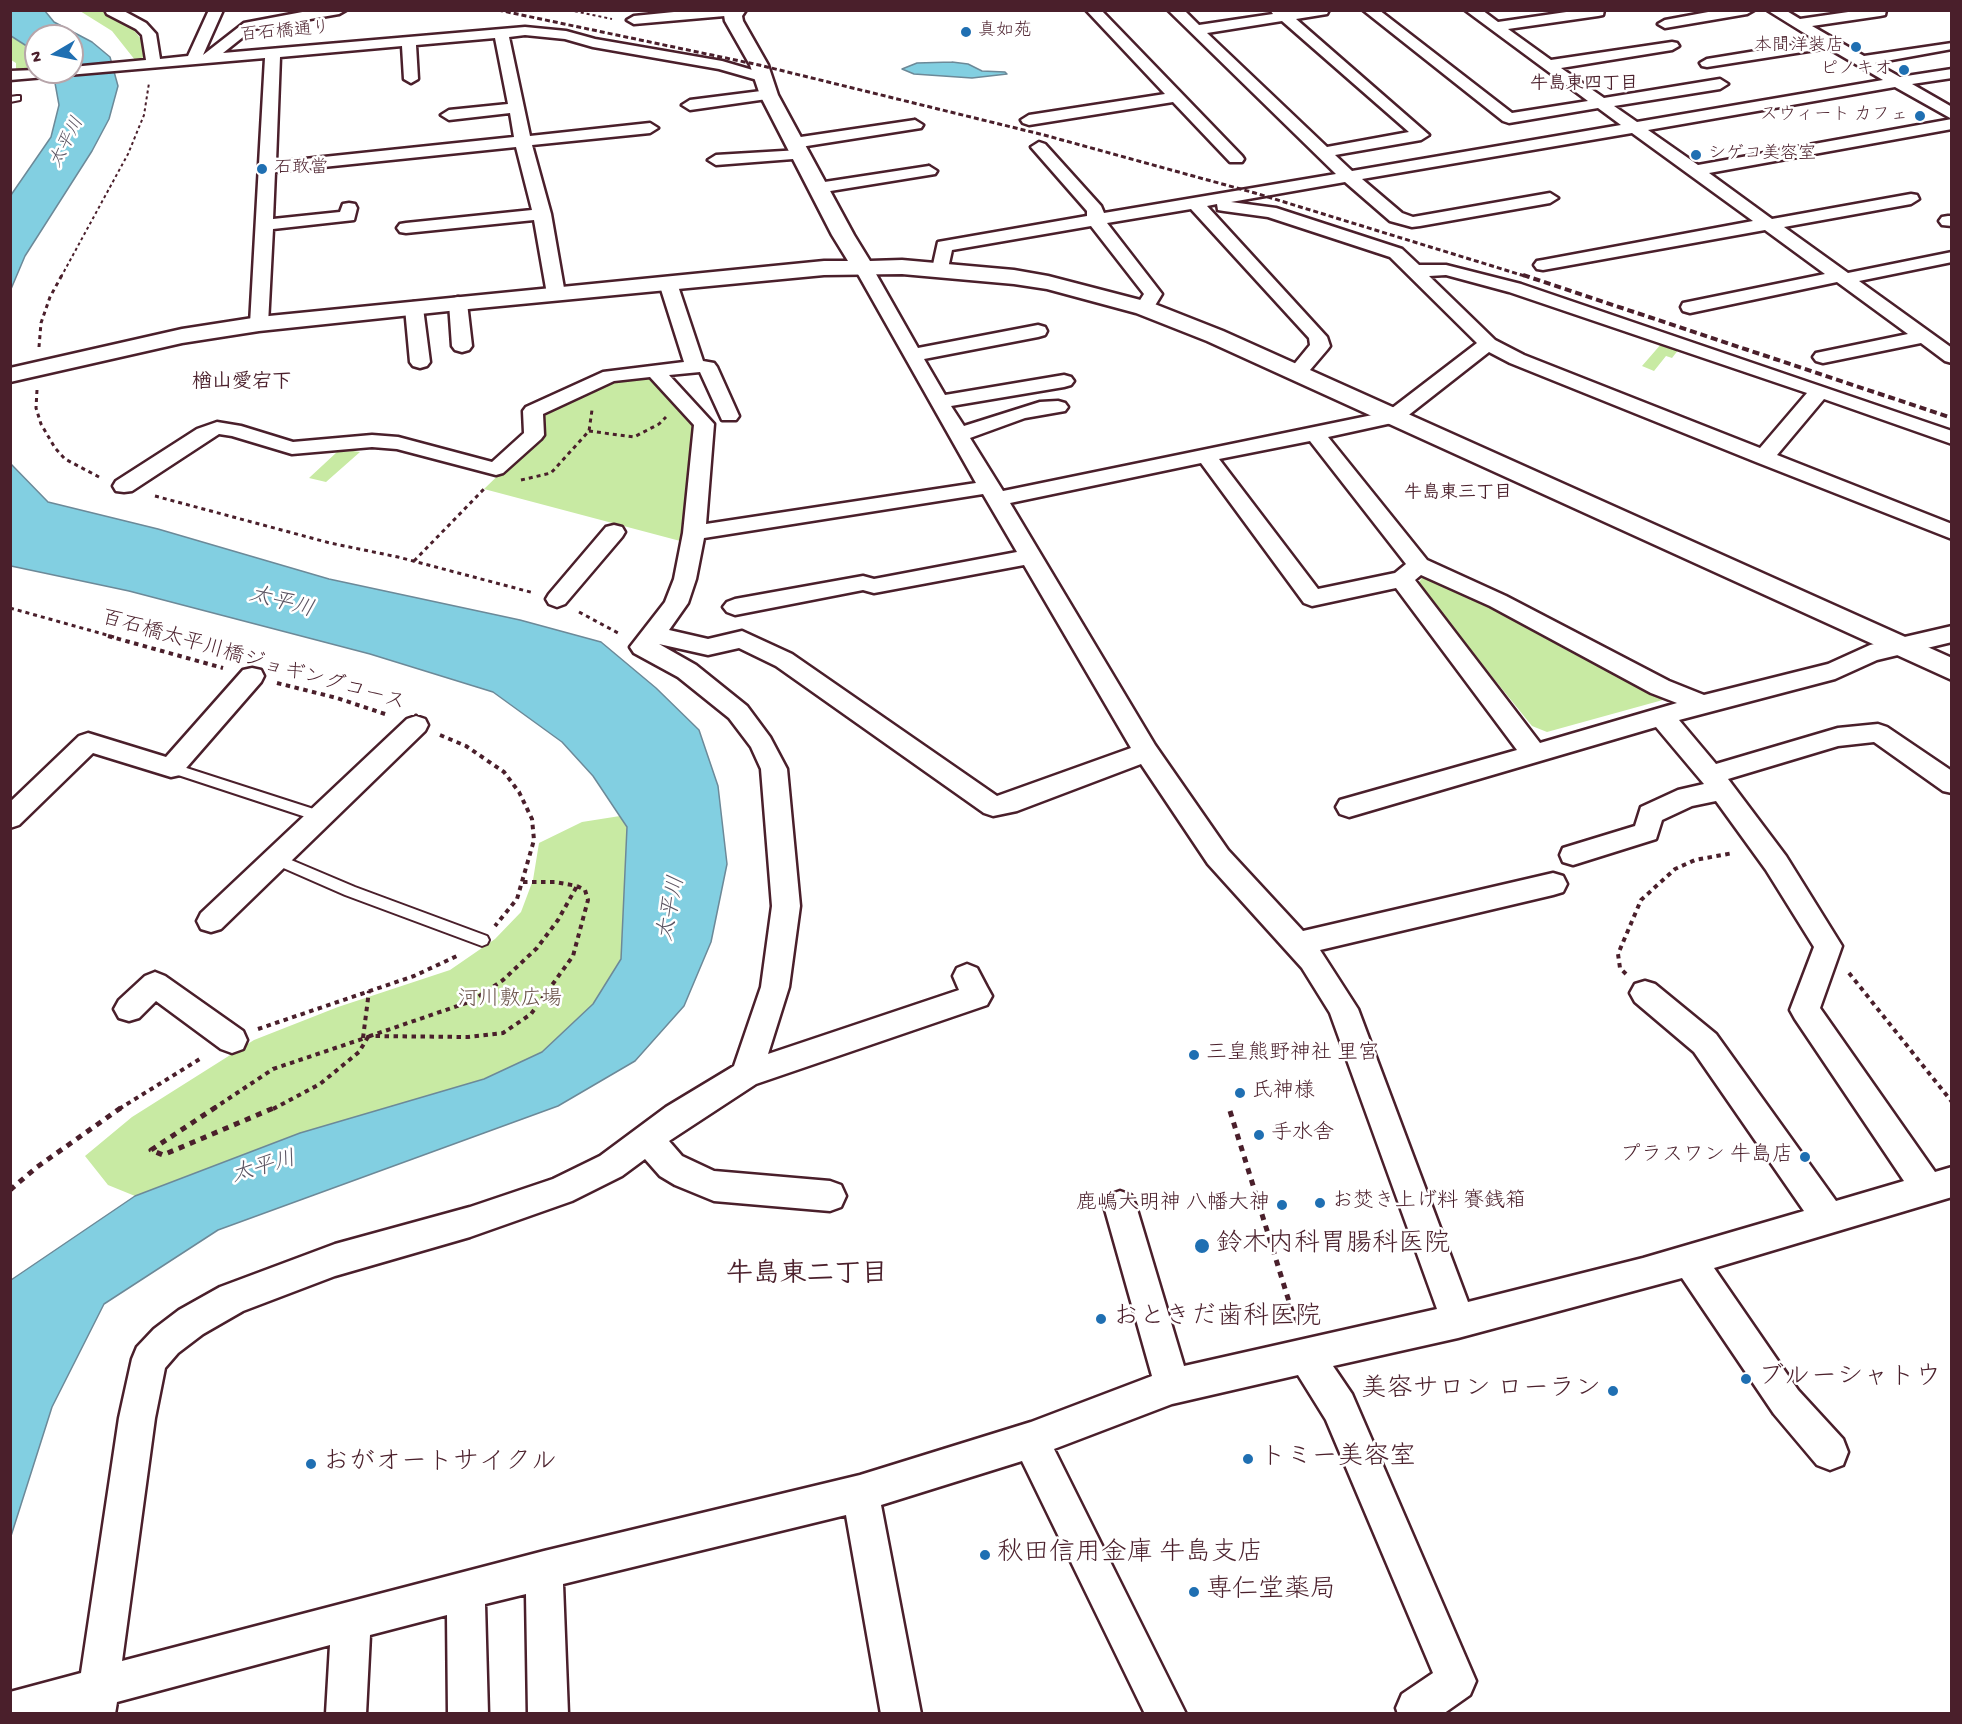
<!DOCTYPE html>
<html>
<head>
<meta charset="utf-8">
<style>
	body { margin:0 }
	#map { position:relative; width:1962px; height:1724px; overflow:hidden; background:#fff; font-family:"Gochi Hand",sans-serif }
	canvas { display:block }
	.frame { position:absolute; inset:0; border:12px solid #4a1f2b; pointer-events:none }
	.north { position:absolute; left:24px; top:24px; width:60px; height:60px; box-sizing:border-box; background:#fff; border:2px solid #b7a5aa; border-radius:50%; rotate:261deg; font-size:16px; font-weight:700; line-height:24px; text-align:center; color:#4a1f2b }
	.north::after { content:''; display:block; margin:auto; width:21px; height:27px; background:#1f6fb2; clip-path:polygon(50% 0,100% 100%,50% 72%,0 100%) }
</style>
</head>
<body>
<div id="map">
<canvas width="1962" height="1724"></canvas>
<div class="frame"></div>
<div class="north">N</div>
</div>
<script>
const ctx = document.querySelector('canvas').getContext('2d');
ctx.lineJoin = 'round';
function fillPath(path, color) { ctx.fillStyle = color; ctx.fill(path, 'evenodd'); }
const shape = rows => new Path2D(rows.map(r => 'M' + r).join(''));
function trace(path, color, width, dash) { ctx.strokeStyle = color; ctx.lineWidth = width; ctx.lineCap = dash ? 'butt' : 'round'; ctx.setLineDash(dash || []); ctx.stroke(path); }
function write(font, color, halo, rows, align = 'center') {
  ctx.font = font + ' "Gochi Hand","Klee One",sans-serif'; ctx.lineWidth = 5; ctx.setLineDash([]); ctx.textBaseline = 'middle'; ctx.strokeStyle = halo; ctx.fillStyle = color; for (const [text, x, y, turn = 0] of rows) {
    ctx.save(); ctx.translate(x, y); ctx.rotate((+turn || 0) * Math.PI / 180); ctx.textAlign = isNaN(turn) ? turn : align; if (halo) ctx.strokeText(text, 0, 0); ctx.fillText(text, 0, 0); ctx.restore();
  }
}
const green = shape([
	[80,11,103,11,105,14,133,29,147,47,148,56,135,60,112,31],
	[10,36,36,52,36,71,16,73,16,63,11,60],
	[1662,343,1679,349,1672,358,1666,356,1654,371,1642,366],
	[654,375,699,425,684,542,484,489,543,432,540,412,608,380],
	[353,451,360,452,326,482,309,478,337,452],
	[1430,576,1588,655,1670,698,1547,732,1532,726,1418,585,1422,577],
	[620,816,627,827,621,959,593,1004,542,1052,484,1079,300,1133,135,1196,108,1185,85,1156,132,1117,254,1040,338,1007,450,970,495,939,521,912,533,880,539,843,582,822]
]);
const water = shape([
	[11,11,45,11,54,22,92,42,110,57,118,86,109,119,92,151,25,256,11,289,11,195,51,137,59,105,53,72,72,72,72,36,36,36,36,52,11,36,11,11],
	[952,62,968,64,982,71,1005,72,1007,74,972,78,914,74,902,69,917,63,952,62],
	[11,464,48,502,158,529,329,579,520,620,601,642,656,688,699,730,718,786,727,864,711,942,684,1006,635,1061,558,1106,218,1230,104,1304,52,1407,11,1536,11,1280,135,1196,300,1133,484,1079,542,1052,593,1004,621,959,627,827,593,776,562,742,493,692,370,654,129,591,11,566,11,464]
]);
const pathFar3 = shape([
	[569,10,612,19],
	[61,277,128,154,144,115,149,83]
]);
const pathFar2 = shape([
	[39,347,41,323,50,297,62,275],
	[37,390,36,408,41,424,55,448,65,459,99,477],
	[589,431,634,437,659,424,666,417],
	[521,480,551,473,589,431,592,410],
	[155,496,330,543,398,557,534,593],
	[414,561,484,489],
	[10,608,114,637],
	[579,612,620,634]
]);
const pathFar1 = shape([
	[108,636,223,668],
	[277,683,337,698,388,715],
	[440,735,466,746,504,772,519,792,532,819,534,840,517,899,495,926],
	[523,882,555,882,577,886],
	[577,886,585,890,588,900,573,956,531,1014,503,1033,468,1037,370,1036,472,1001,503,980,537,948,558,920,577,886],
	[1849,973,1952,1102],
	[1626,974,1620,968,1618,954,1641,900,1675,869,1695,860,1733,853],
	[258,1029,414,976,459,955],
	[368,1037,370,1036],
	[363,1038,369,991],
	[119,1109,203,1057],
	[213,1109,273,1069,368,1037],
	[273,1109,320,1084,359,1052,368,1037]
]);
const path = shape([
	[216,1107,151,1150,163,1155,276,1107],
	[1230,1111,1296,1324],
	[10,1190,37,1167,122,1107]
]);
const service = shape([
	[17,96,20,96,20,100,10,102,10,97,17,96],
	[171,763,326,813,328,817,321,822,166,771,165,768,171,763],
	[277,854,355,887,487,936,489,940,487,944,482,946,345,895,272,863,270,859,272,855,277,854]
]);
const minor = shape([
	[105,10,122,10,146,23,156,34,160,59,188,56,209,10,223,10,203,55,244,23,313,10,346,10,339,14,253,29,223,53,525,27,566,31,595,39,722,61,766,74,768,77,761,81,719,69,593,47,565,39,525,35,509,37,530,136,650,123,658,128,650,133,532,145,551,214,565,294,562,298,550,298,547,294,534,220,406,233,400,232,397,228,400,224,406,223,532,210,516,147,275,172,273,219,340,212,343,204,349,203,355,204,357,208,354,220,273,229,268,324,266,328,259,330,252,328,250,324,265,58,10,80,10,71,36,70,36,72,72,72,72,67,146,60,142,35,136,29,107,14,105,10],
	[495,38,508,104,449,110,441,115,449,120,510,113,514,137,276,162,280,57,402,46,404,79,411,83,418,79,416,45,495,38],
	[694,10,743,11,736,15,634,24,627,20,634,16,694,10],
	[1086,10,1101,10,1242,156,1244,159,1242,162,1230,162,1173,102,1029,125,1023,123,1021,120,1029,115,1165,94,1086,10],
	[1168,10,1184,10,1199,25,1273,14,1270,10,1329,10,1327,14,1296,19,1429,135,1421,140,1335,155,1352,171,1621,125,1598,108,1509,123,1503,121,1363,10,1379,10,1512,113,1588,101,1465,10,1482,10,1498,22,1580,10,1604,10,1603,15,1598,16,1508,29,1551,60,1672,42,1677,43,1679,46,1672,50,1561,68,1604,98,1720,79,1728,84,1720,89,1614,106,1637,122,1883,80,1828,48,1707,67,1702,66,1700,63,1707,59,1817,41,1767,10,1785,10,1800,19,1862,10,1886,10,1885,15,1880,16,1812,26,1864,56,1952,43,1952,49,1875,63,1900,77,1952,69,1952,78,1912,84,1952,107,1952,119,1895,87,1648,130,1698,165,1952,119,1952,129,1709,173,1772,219,1911,194,1917,195,1919,199,1911,204,1784,227,1848,273,1952,252,1952,262,1859,281,1952,348,1952,363,1945,361,1921,343,1823,363,1816,361,1813,357,1816,353,1908,334,1837,282,1690,313,1683,311,1681,307,1683,303,1825,274,1765,230,1543,270,1537,269,1534,265,1537,261,1543,260,1753,221,1632,133,1362,179,1402,213,1413,217,1550,193,1558,198,1550,203,1420,226,1412,227,1390,221,1345,182,1231,202,1276,208,1402,249,1419,265,1446,265,1521,284,1952,431,1952,444,1824,399,1777,455,1952,524,1952,539,1756,462,1510,363,1489,352,1401,421,1328,437,1427,560,1506,596,1669,681,1704,695,1828,664,1870,645,1952,626,1952,642,1877,660,1835,679,1679,720,1716,764,1838,728,1878,724,1887,727,1952,771,1952,793,1943,791,1874,742,1838,746,1728,779,1786,856,1842,946,1820,1008,1935,1172,1952,1167,1952,1197,1714,1268,1798,1390,1843,1439,1848,1452,1843,1465,1830,1470,1817,1465,1774,1414,1682,1278,1458,1338,1333,1366,1352,1394,1476,1681,1470,1695,1443,1714,1398,1714,1396,1708,1402,1694,1433,1673,1326,1420,1298,1375,1172,1404,1054,1449,1186,1714,1145,1714,1022,1461,881,1505,921,1714,881,1714,846,1515,563,1584,568,1714,528,1714,526,1594,485,1604,488,1714,448,1714,447,1615,370,1635,366,1714,326,1714,330,1645,117,1702,115,1714,10,1714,10,1692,81,1673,119,1418,132,1359,137,1347,154,1329,179,1310,220,1287,335,1244,470,1207,553,1179,600,1156,666,1107,734,1066,761,987,772,906,761,769,751,747,729,718,678,677,634,653,630,647,665,602,674,579,683,533,694,425,650,377,614,381,543,414,544,435,541,439,503,473,496,475,397,449,372,447,292,454,232,436,219,434,132,491,124,492,116,491,113,486,116,481,197,429,217,422,241,426,293,442,372,435,398,437,492,462,524,433,523,411,526,407,603,372,684,362,659,283,662,279,668,278,674,279,677,283,703,361,714,363,717,367,739,416,736,420,722,420,700,372,669,375,714,424,706,524,976,483,854,267,857,263,863,262,869,263,872,267,918,348,1038,325,1045,327,1047,331,1045,335,1038,337,924,359,945,395,1064,375,1071,377,1074,381,1071,385,1064,387,951,406,964,426,1040,402,1058,401,1065,403,1068,407,1065,411,1025,418,970,438,1003,491,1387,412,1477,343,1390,257,1268,217,1224,211,1218,210,1217,204,1207,206,1327,337,1330,346,1327,350,1304,377,1297,379,1290,377,1287,373,1310,345,1309,338,1191,209,1107,223,1162,294,1151,312,1144,314,1137,312,1135,308,1144,294,1091,226,952,250,947,273,941,274,935,273,932,269,938,242,1087,216,1087,211,1031,147,1039,142,1045,144,1101,206,1104,213,1336,174,1168,10],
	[1282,21,1409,132,1327,147,1207,33,1282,21],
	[1446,275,1509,292,1807,393,1760,448,1524,355,1495,340,1429,276,1446,275],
	[1310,441,1406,564,1395,573,1318,589,1219,459,1310,441],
	[1201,463,1304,603,1312,606,1396,588,1517,750,1340,800,1336,807,1340,814,1349,817,1656,727,1704,784,1678,790,1641,807,1635,826,1563,848,1560,855,1563,862,1573,865,1656,839,1662,820,1692,806,1716,801,1766,870,1814,947,1790,1010,1795,1019,1904,1181,1836,1201,1716,1034,1655,984,1645,981,1635,984,1630,993,1635,1002,1694,1052,1804,1211,1643,1258,1468,1302,1358,1009,1320,950,1553,895,1563,892,1567,884,1563,876,1553,873,1303,931,1228,850,1155,745,1010,503,1201,463],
	[983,494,1017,552,874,579,863,576,735,599,727,602,723,607,727,612,735,615,863,590,874,593,1024,565,1131,748,997,796,792,654,742,631,708,639,669,630,688,603,696,579,704,538,983,494],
	[1421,575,1490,606,1651,693,1677,703,1540,743,1415,580,1421,575],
	[659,644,708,655,739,648,776,666,984,813,993,816,1017,811,1141,764,1208,864,1302,968,1330,1013,1437,1309,1184,1366,1136,1206,1131,1195,1120,1191,1109,1195,1104,1206,1152,1376,1031,1422,860,1475,544,1551,122,1661,155,1418,165,1368,178,1353,203,1334,243,1311,335,1276,470,1237,572,1201,622,1176,645,1159,660,1176,675,1185,714,1201,830,1211,841,1207,846,1196,841,1185,830,1181,714,1171,682,1156,669,1141,756,1084,987,1005,992,996,987,987,977,968,967,964,957,968,953,976,959,990,768,1054,789,987,800,906,787,769,770,737,747,706,696,665,659,644],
	[1719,10,1754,10,1747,14,1665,28,1658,24,1665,20,1719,10],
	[769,90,777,95,774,98,690,110,682,105,690,100,769,90],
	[915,120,923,125,921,128,794,148,786,143,794,138,915,120],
	[800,150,806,152,808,155,806,158,716,165,708,160,716,155,800,150],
	[929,166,937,171,935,174,818,193,810,188,818,183,929,166],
	[1948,216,1952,216,1952,226,1942,225,1939,221,1942,217,1948,216],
	[458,297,465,299,467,303,472,346,469,350,462,352,455,350,452,346,449,303,451,299,458,297],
	[414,302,421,304,423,308,430,362,427,366,420,368,413,366,410,362,405,308,407,304,414,302],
	[614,525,622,527,625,532,622,537,565,604,557,607,549,604,546,599,549,594,606,527,614,525],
	[252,668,261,670,264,676,261,682,180,775,171,777,93,753,19,825,10,828,10,802,79,736,88,733,166,757,243,670,252,668],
	[416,716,425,719,428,725,425,731,221,929,211,932,201,929,197,921,201,913,407,719,416,716],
	[155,972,165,976,243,1031,247,1040,243,1049,232,1053,221,1049,156,1001,139,1018,129,1021,119,1018,114,1009,119,1000,145,976,155,972]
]);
const tertiary = shape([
	[728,10,746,10,742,16,743,21,768,65,778,95,854,235,870,261,902,260,1014,270,1048,276,1152,303,1223,331,1952,658,1952,680,1207,341,1136,313,1047,289,1014,284,902,274,824,275,458,310,259,331,182,343,10,382,10,368,182,329,259,317,824,261,848,261,832,235,760,95,750,65,725,21,724,15,728,10]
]);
const railFar1 = shape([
	[498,10,759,65,1044,135,1255,193,1528,277]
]);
const rail = shape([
	[1523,275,1952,418]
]);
const markers = [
	[966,32,6,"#1f6fb2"],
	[1856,47,6,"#1f6fb2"],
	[1904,70,6,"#1f6fb2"],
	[1920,116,6,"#1f6fb2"],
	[1696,155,6,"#1f6fb2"],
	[262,169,6,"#1f6fb2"],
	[1194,1055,6,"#1f6fb2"],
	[1240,1093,6,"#1f6fb2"],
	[1259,1135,6,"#1f6fb2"],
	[1805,1157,6,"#1f6fb2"],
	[1320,1203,6,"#1f6fb2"],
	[1282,1205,6,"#1f6fb2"],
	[1202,1246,8,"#1f6fb2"],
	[1101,1319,6,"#1f6fb2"],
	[1746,1379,6,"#1f6fb2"],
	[1613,1391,6,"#1f6fb2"],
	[1248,1459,6,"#1f6fb2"],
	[311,1464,6,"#1f6fb2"],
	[985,1555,6,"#1f6fb2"],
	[1194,1592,6,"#1f6fb2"]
];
const farPoinames = [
	["真如苑",978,32],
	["本間洋装店",1844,47,"right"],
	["ピノキオ",1892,70,"right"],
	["スウィート カフェ",1908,116,"right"],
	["シゲコ美容室",1708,155],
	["石敢當",274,169]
];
const farStreetnames = [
	["百石橋通り",285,33,-5]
];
const farNeighbourhoodnames = [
	["牛島東四丁目",1584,85],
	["牛島東三丁目",1458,494]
];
const farWaternames = [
	["太平川",68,143,-63]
];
const farQuarternames = [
	["楢山愛宕下",242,384]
];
const streetNames = [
	["百石橋太平川橋ジョギングコース",253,662,16]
];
const parkNames = [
	["河川敷広場",510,1001]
];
const poiNames = [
	["三皇熊野神社 里宮",1206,1055],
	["氏神様",1252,1093],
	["手水舎",1271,1135],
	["プラスワン 牛島店",1793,1157,"right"],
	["お焚き上げ料 賽銭箱",1332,1203],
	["鹿嶋大明神 八幡大神",1270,1205,"right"]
];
const waterNames = [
	["太平川",281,604,15],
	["太平川",673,909,-79],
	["太平川",264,1169,-16]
];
const nearPoinames = [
	["鈴木内科胃腸科医院",1216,1246],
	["おときだ歯科医院",1113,1319],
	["ブルーシャトウ",1758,1379],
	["美容サロン ローラン",1601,1391,"right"],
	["トミー美容室",1260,1459],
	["おがオートサイクル",323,1464],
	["秋田信用金庫 牛島支店",997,1555],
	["専仁堂薬局",1206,1592]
];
const nearNeighbourhoodnames = [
	["牛島東二丁目",807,1277]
];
fillPath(green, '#c8eaa3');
fillPath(water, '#82cfe1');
trace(water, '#6c8998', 1.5);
trace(service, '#4a1f2b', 4);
trace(minor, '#4a1f2b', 5);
trace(tertiary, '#4a1f2b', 5);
trace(pathFar3, '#4a1f2b', 2, [3, 3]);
trace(pathFar2, '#4a1f2b', 3, [4, 4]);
trace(pathFar1, '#4a1f2b', 4, [4.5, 4.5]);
trace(path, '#4a1f2b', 5, [6, 6]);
fillPath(service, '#fff');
fillPath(minor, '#fff');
fillPath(tertiary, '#fff');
trace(railFar1, '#4a1f2b', 3, [5, 3]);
trace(rail, '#4a1f2b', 4, [7, 4]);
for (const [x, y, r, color] of markers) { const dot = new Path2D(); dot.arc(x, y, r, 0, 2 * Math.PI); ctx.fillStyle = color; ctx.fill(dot); trace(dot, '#fff', 2); }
write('18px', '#4a1f2b', '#fff', farPoinames, 'left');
write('18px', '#4a1f2b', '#fff', farStreetnames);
write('bold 18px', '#4a1f2b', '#fff', farNeighbourhoodnames);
write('italic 18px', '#5b5462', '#fff', farWaternames);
write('bold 20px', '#4a1f2b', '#fff', farQuarternames);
write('21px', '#4a1f2b', '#fff', streetNames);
write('21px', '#6a5249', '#fff', parkNames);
write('21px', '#4a1f2b', '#fff', poiNames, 'left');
write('italic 22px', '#5b5462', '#fff', waterNames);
write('26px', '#4a1f2b', '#fff', nearPoinames, 'left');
write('bold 27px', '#4a1f2b', '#fff', nearNeighbourhoodnames);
</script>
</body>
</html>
